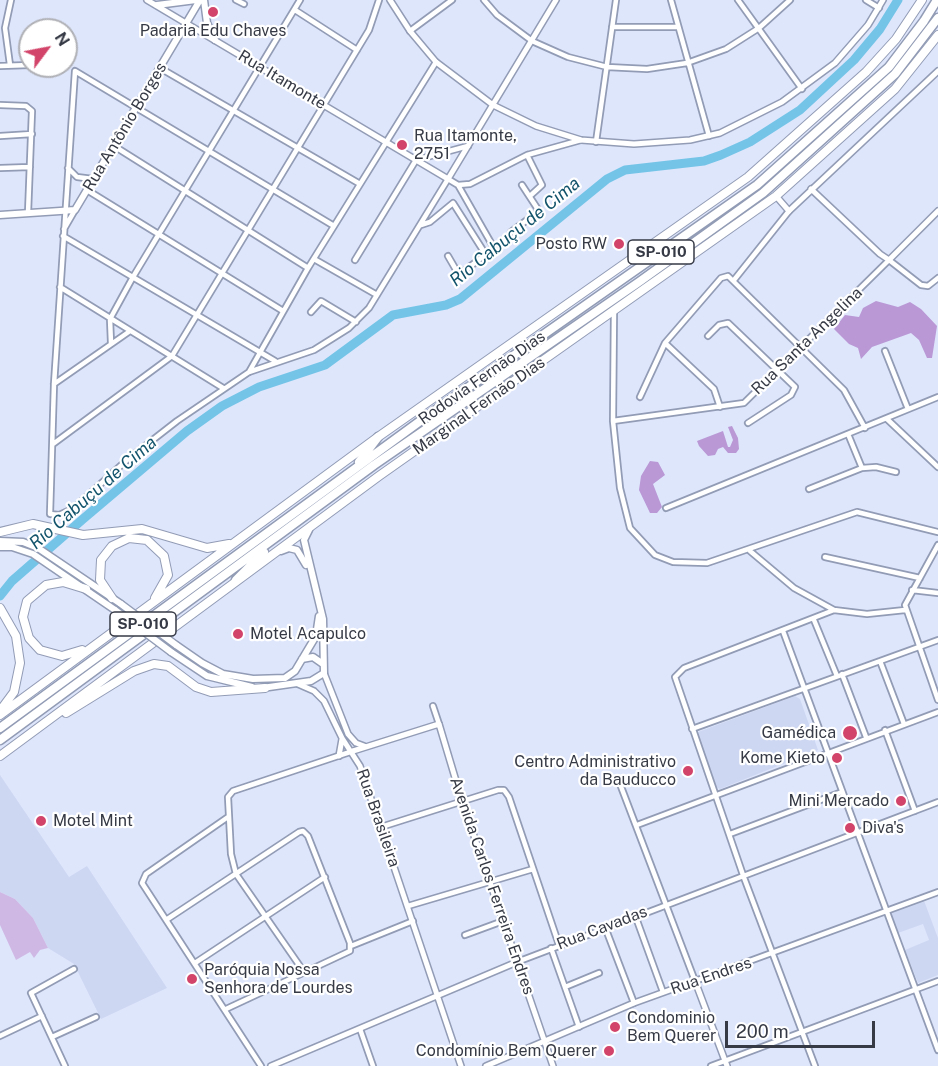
<!DOCTYPE html>
<html>
<head>
<meta charset="utf-8">
<style>
	body { margin:0 }
	#map { position:relative; width:938px; height:1066px; overflow:hidden; background:#dee6fc; font-family:"Public Sans",sans-serif }
	canvas { display:block }
	.north { position:absolute; left:18px; top:18px; width:60px; height:60px; box-sizing:border-box; background:#fff; border:2px solid #afb0b5; border-radius:50%; rotate:58deg; font-size:16px; font-weight:700; line-height:24px; text-align:center; color:#363a45 }
	.north::after { content:''; display:block; margin:auto; width:21px; height:27px; background:#d3446a; clip-path:polygon(50% 0,100% 100%,50% 72%,0 100%) }
	.scale { position:absolute; left:725px; top:1021px; width:150px; height:27px; box-sizing:border-box; border:3px solid #363a45; border-top:0; padding-left:8px; font-size:18px; line-height:21px; white-space:nowrap; color:#363a45; -webkit-text-stroke:4px #fff; paint-order:stroke }
</style>
</head>
<body>
<div id="map">
<canvas width="938" height="1066"></canvas>
<div class="north">N</div>
<div class="scale">200 m</div>
</div>
<script>
const ctx = document.querySelector('canvas').getContext('2d');
ctx.lineJoin = 'round';
function fillPath(path, color) { ctx.fillStyle = color; ctx.fill(path, 'evenodd'); }
const shape = rows => new Path2D(rows.map(r => 'M' + r).join(''));
function trace(path, color, width, dash) { ctx.strokeStyle = color; ctx.lineWidth = width; ctx.lineCap = dash ? 'butt' : 'round'; ctx.setLineDash(dash || []); ctx.stroke(path); }
function write(font, color, halo, rows, align = 'center') {
  ctx.font = font + ' "Public Sans",sans-serif'; ctx.lineWidth = 4.5; ctx.setLineDash([]); ctx.textBaseline = 'middle'; ctx.strokeStyle = halo; ctx.fillStyle = color; for (const [text, x, y, turn = 0] of rows) {
    ctx.save(); ctx.translate(x, y); ctx.rotate((+turn || 0) * Math.PI / 180); ctx.textAlign = isNaN(turn) ? turn : align; if (halo) ctx.strokeText(text, 0, 0); ctx.fillText(text, 0, 0); ctx.restore();
  }
}
const built = shape([
	[795,696,800,699,818,750,720,789,716,787,697,736,698,732],
	[0,775,69,877,87,866,167,988,101,1019,74,964,48,948,33,918,15,899,0,892],
	[923,898,938,938,938,975,918,983,905,950,929,940,923,924,898,933,890,911]
]);
const green = shape([
	[0,892,15,899,33,918,48,948,40,950,34,958,30,952,16,960,0,925]
]);
const forest = shape([
	[876,301,898,307,910,302,921,309,937,326,932,358,927,358,919,340,911,333,872,347,861,359,858,348,849,344,834,329,845,315,859,317,863,308],
	[732,426,738,438,739,449,736,453,728,453,723,447,718,449,715,455,708,456,699,446,697,441,723,431,728,447,730,447,733,440,728,427],
	[650,461,658,462,665,475,653,484,662,507,657,513,650,513,639,490,641,476]
]);
const river = shape([
	[0,596,12,581,83,519,187,431,222,406,259,387,325,365,393,315,446,305,460,299,607,179,625,170,704,161,721,155,750,142,800,110,854,60,880,29,898,0]
]);
const minor = shape([
	[236,0,244,4],
	[484,0,497,15,532,41,568,57,607,67,647,69,687,63,726,49,759,28,790,0],
	[671,0,709,136],
	[738,0,802,89],
	[866,0,879,8],
	[295,10,357,50],
	[612,27,677,27],
	[410,31,452,0],
	[10,65,5,28,11,0],
	[0,66,30,65],
	[160,68,360,184],
	[0,105,26,106,32,111,28,213],
	[0,136,32,134],
	[596,142,616,0],
	[114,146,308,268],
	[527,155,542,185,531,195],
	[0,168,30,167],
	[68,168,77,177,93,179],
	[87,190,283,311],
	[421,225,430,222,453,203,486,255],
	[334,226,75,71,54,384,50,514,59,515,74,508,127,460,177,421,249,372,314,350,349,328,369,308,448,179,458,185,470,184,527,155,581,140],
	[64,229,75,210],
	[511,232,539,211,522,185],
	[63,236,275,361],
	[448,256,459,275,494,248,458,185],
	[314,259,377,295],
	[355,260,416,160,468,146],
	[734,280,789,211],
	[60,287,223,388],
	[614,310,613,421,620,488,630,528,655,555,673,562,707,563,857,512,938,532],
	[311,312,321,301,356,322],
	[708,336,719,325,728,323,795,387,791,395,748,423],
	[111,343,110,319,133,277,300,0],
	[665,343,714,389,720,407],
	[885,351,908,409],
	[249,372,308,268,436,62],
	[54,384,130,331],
	[640,397,665,343,721,278,728,276,844,390,865,428],
	[887,419,938,467],
	[613,421,744,403,889,260,921,285,928,286,938,278],
	[848,434,862,468],
	[53,444,172,356,369,30,379,0],
	[809,489,862,468,876,467,896,472],
	[666,508,938,397],
	[938,545,905,605,938,700],
	[750,551,794,588,834,610,867,614,905,610],
	[825,557,920,578],
	[912,590,938,593],
	[814,620,837,676],
	[783,631,938,1050],
	[880,661,904,724],
	[842,674,866,737],
	[433,706,439,724],
	[692,729,938,640],
	[885,730,915,811],
	[620,784,695,981,938,892],
	[228,817,146,874,142,883,261,1066],
	[637,825,938,712],
	[381,827,498,790,504,790,509,797,559,945],
	[730,834,842,792],
	[408,906,533,869],
	[635,915,663,992],
	[166,920,299,832,303,831,308,836,350,943,350,951,226,1009],
	[605,927,634,1003],
	[465,935,503,921],
	[351,946,413,921],
	[551,948,579,1027],
	[517,962,938,802],
	[195,963,325,877],
	[304,972,236,874,231,854,228,797,233,791,353,751],
	[565,987,599,973],
	[360,1029,373,1066],
	[0,1036,42,1016],
	[52,1037,96,1017],
	[65,1066,31,993,74,969],
	[711,1066,938,981],
	[815,1066,743,875,675,677,684,668,834,610]
]);
const tertiary = shape([
	[147,0,448,179,556,0],
	[390,0,410,31,436,62,493,105,536,126,581,140,634,144,690,140,720,133,782,102,835,63,868,25,883,0],
	[811,189,880,254,889,260,938,211],
	[776,196,789,211,938,71],
	[324,673,348,734,356,743,364,746],
	[298,684,314,691,324,701,342,738,360,766,461,1066],
	[353,751,439,724,462,801,553,1066],
	[339,756,342,739],
	[271,1066,517,962],
	[486,1066,634,1003,695,981,727,1066]
]);
const secondary = shape([
	[204,0,207,23,215,40],
	[157,5,196,0],
	[0,215,75,210,200,0],
	[0,541,23,542,38,548,121,604],
	[0,547,12,547,33,554,115,610],
	[281,551,289,548,297,550,306,565],
	[176,645,202,663,223,674,253,679,285,678,295,671,316,636,319,616],
	[171,652,207,676,252,687],
	[302,659,313,657,323,664],
	[262,688,311,681,324,673,323,619,304,540,309,530]
]);
const trunk = shape([
	[0,532,33,524,83,535,142,529,207,548,229,544],
	[112,598,100,580,101,560,112,546,129,538,147,540,164,556,168,575,155,598],
	[0,608,16,636,20,663,14,692,0,711],
	[82,650,62,656,40,650,29,638,23,617,27,601,46,585,63,582,86,589],
	[66,713,134,671,154,664,168,666,196,687,211,692,265,688],
	[0,715,378,437,748,177,866,72,896,39,922,0],
	[0,756,379,476,776,196,895,89,938,35]
]);
const motorway = shape([
	[359,462,378,437],
	[236,580,264,552],
	[0,728,423,419,757,185,889,67,924,21,937,0],
	[0,740,374,465,639,282,763,193,895,74,938,18]
]);
const secondaryBridge = shape([
	[121,604,176,645],
	[115,610,171,652]
]);
const markers = [
	[213,12,6,"#d3446a"],
	[402,145,6,"#d3446a"],
	[619,244,6,"#d3446a"],
	[238,634,6,"#d3446a"],
	[850,733,8,"#d3446a"],
	[837,758,6,"#d3446a"],
	[688,771,6,"#d3446a"],
	[901,801,6,"#d3446a"],
	[41,821,6,"#d3446a"],
	[850,828,6,"#d3446a"],
	[192,979,6,"#d3446a"],
	[615,1027,6,"#d3446a"],
	[609,1051,6,"#d3446a"]
];
const shields = [
	[661,252,66],
	[143,624,66]
];
const shieldNames = [
	["SP-010",661,252],
	["SP-010",143,624]
];
const poiNames = [
	["Padaria Edu Chaves",213,31,"center"],
	["Rua Itamonte,",414,136],
	["2751",414,154],
	["Posto RW",607,244,"right"],
	["Motel Acapulco",250,634],
	["Gamédica",836,733,"right"],
	["Kome Kieto",825,758,"right"],
	["Centro Administrativo",676,762,"right"],
	["da Bauducco",676,780,"right"],
	["Mini Mercado",889,801,"right"],
	["Motel Mint",53,821],
	["Diva's",862,828],
	["Paróquia Nossa",204,970],
	["Senhora de Lourdes",204,988],
	["Condominio",627,1018],
	["Bem Querer",627,1036],
	["Condomínio Bem Querer",597,1051,"right"]
];
const streetNames = [
	["Rua Itamonte",282,80,31],
	["Rua Antônio Borges",125,127,-59],
	["Rua Santa Angelina",807,341,-44],
	["Rodovia Fernão Dias",482,378,-35],
	["Marginal Fernão Dias",479,406,-35],
	["Rua Brasileira",378,818,71],
	["Avenida Carlos Ferreira Endres",492,886,71],
	["Rua Cavadas",602,928,-21],
	["Rua Endres",711,976,-19]
];
const waterNames = [
	["Rio Cabuçu de Cima",515,232,-39],
	["Rio Cabuçu de Cima",93,493,-41]
];
fillPath(built, '#ced7f2');
fillPath(green, '#d0b8e5');
fillPath(forest, '#b998d5');
trace(river, '#74c4e7', 9);
trace(minor, '#929cb5', 8);
trace(tertiary, '#929cb5', 8);
trace(secondary, '#929cb5', 9);
trace(trunk, '#929cb5', 10);
trace(motorway, '#929cb5', 11);
trace(minor, '#fff', 4.5);
trace(tertiary, '#fff', 5);
trace(secondary, '#fff', 6);
trace(trunk, '#fff', 8);
trace(motorway, '#fff', 8);
trace(secondaryBridge, '#929cb5', 9, []);
trace(secondaryBridge, '#fff', 6);
for (const [x, y, r, color] of markers) { const dot = new Path2D(); dot.arc(x, y, r, 0, 2 * Math.PI); ctx.fillStyle = color; ctx.fill(dot); trace(dot, '#fff', 2); }
for (const [x, y, w] of shields) { const box = new Path2D(); box.roundRect(x - w / 2, y - 12, w, 24, 4.5); ctx.fillStyle = '#fff'; ctx.fill(box); trace(box, '#363a45', 1.5); }
write('bold 15px', '#363a45', null, shieldNames);
write('16px', '#363a45', '#fff', poiNames, 'left');
write('16px', '#363a45', '#fff', streetNames);
write('italic 18px', '#13546c', '#fff', waterNames);
</script>
</body>
</html>
